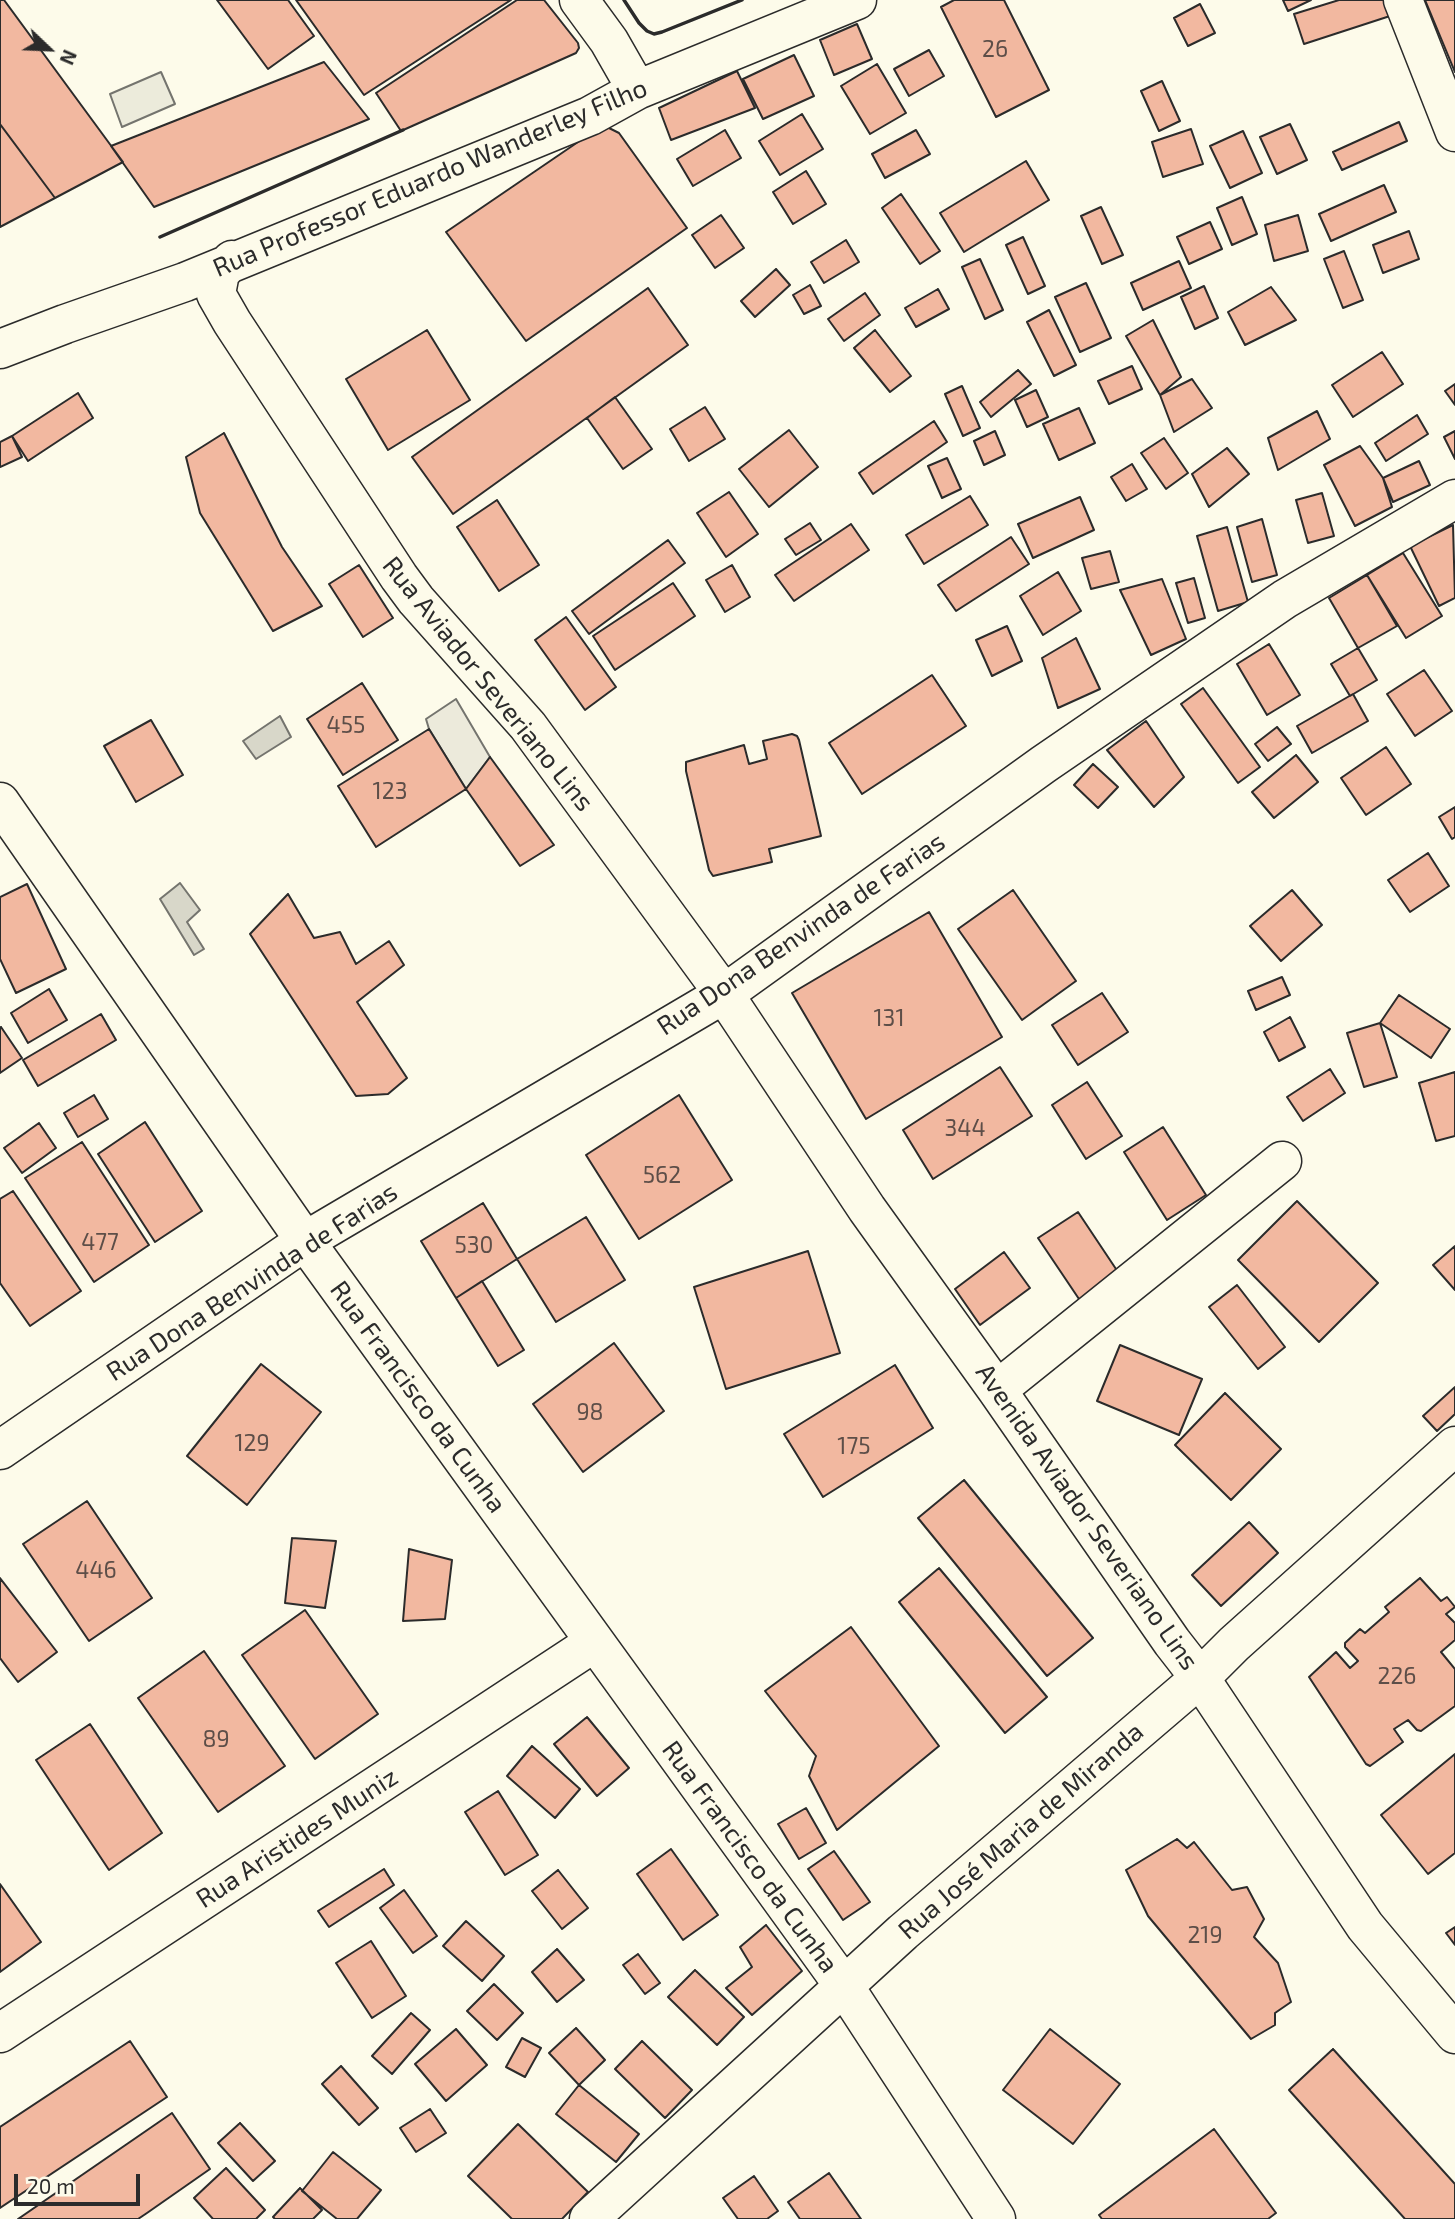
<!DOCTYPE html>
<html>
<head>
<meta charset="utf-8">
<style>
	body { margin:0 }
	#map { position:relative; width:1455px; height:2219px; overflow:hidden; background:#fdfbea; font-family:"Exo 2",sans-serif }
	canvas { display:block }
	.north { position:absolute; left:14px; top:14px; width:70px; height:70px; -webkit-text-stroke:5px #fdfbea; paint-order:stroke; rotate:113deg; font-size:19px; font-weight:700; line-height:28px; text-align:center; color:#2b2b2b }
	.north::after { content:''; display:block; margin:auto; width:24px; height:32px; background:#2b2b2b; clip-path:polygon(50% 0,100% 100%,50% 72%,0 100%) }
	.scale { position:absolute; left:14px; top:2174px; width:126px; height:32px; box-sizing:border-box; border:4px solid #2b2b2b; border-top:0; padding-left:9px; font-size:21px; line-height:24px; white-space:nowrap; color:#2b2b2b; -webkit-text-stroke:5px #fdfbea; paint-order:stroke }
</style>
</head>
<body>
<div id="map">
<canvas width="1455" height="2219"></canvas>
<div class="north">N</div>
<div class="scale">20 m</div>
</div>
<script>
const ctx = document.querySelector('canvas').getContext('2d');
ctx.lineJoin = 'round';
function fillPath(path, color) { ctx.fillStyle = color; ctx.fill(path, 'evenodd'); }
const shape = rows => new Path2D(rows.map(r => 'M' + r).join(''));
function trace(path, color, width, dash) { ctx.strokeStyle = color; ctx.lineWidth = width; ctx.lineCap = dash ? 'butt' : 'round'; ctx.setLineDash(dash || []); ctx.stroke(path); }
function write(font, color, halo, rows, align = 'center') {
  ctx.font = font + ' "Exo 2",sans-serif'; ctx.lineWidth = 5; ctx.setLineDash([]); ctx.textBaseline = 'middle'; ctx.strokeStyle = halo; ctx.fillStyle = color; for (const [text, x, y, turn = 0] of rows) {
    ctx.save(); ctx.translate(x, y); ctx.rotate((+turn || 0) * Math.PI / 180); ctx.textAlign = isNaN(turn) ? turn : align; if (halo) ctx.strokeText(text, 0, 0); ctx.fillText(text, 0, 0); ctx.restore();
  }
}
const green = shape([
	[161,72,175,104,122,127,110,94,161,72]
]);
const parking = shape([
	[456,699,490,757,466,789,429,729,426,719,456,699]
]);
const water = shape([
	[280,716,291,737,256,759,243,741,280,716],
	[180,883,200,910,187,922,204,949,194,955,160,899,180,883]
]);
const building = shape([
	[0,0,4,0,123,162,55,198,0,124,0,0],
	[217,0,288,0,314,36,268,69,217,0],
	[296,0,511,0,364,95,296,0],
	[517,0,544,0,578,43,579,48,576,53,401,131,376,93,517,0],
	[954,0,1004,0,1049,90,996,117,941,7,954,0],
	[1283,0,1311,0,1288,11,1283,0],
	[1339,0,1384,0,1390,16,1304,44,1294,14,1339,0],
	[1425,0,1455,0,1455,72,1425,0],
	[1200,4,1215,33,1188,46,1174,18,1200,4],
	[857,24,872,59,834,75,820,40,857,24],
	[929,50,944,76,909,96,894,69,929,50],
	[794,55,814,96,763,119,743,79,794,55],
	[324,62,369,119,154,207,111,146,324,62],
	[877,64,906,113,870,134,841,86,877,64],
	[737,71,755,108,671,140,659,108,737,71],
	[1162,81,1180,121,1159,131,1141,91,1162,81],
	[802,114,823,149,780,175,759,141,802,114],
	[1399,122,1407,141,1342,170,1333,152,1399,122],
	[0,124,55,198,0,227,0,124],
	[1290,124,1307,160,1277,174,1260,137,1290,124],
	[600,127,609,128,619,133,687,228,526,341,446,232,600,127],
	[1191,129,1203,164,1163,177,1152,142,1191,129],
	[725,130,741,158,693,186,677,159,725,130],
	[916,130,930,154,885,178,872,154,916,130],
	[1243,131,1262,173,1230,188,1210,146,1243,131],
	[1026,161,1049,200,964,252,940,213,1026,161],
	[806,171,826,204,793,224,773,192,806,171],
	[1384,185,1396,212,1331,241,1319,214,1384,185],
	[901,194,940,251,920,264,882,208,901,194],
	[1242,197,1257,234,1232,245,1217,208,1242,197],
	[1101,207,1123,255,1102,264,1081,216,1101,207],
	[721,215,744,248,715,268,692,235,721,215],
	[1298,215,1308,251,1274,261,1265,225,1298,215],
	[1210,222,1222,249,1189,264,1177,237,1210,222],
	[1409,231,1419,259,1383,273,1373,245,1409,231],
	[1023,237,1045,286,1028,294,1006,245,1023,237],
	[846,240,859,262,824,283,811,262,846,240],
	[1344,251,1363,300,1343,308,1324,259,1344,251],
	[980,259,1003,310,985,319,962,267,980,259],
	[1179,261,1191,288,1143,310,1131,283,1179,261],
	[776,269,790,285,755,317,741,301,776,269],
	[1086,283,1111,338,1080,352,1055,297,1086,283],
	[810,285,821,306,804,314,793,295,810,285],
	[1204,286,1218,318,1195,329,1181,297,1204,286],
	[1271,287,1296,320,1245,345,1228,312,1271,287],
	[648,288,688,345,453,514,412,457,648,288],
	[938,289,949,309,916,327,905,308,938,289],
	[865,293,880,315,844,341,828,319,865,293],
	[1049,310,1076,365,1054,376,1027,322,1049,310],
	[1153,320,1181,377,1160,395,1126,336,1153,320],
	[427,330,470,400,388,450,346,379,427,330],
	[875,330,911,376,890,392,854,348,875,330],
	[1382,352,1403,384,1353,417,1332,385,1382,352],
	[1132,366,1142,389,1109,404,1098,381,1132,366],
	[1018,370,1031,384,991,417,980,402,1018,370],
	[1192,379,1212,408,1174,432,1160,395,1192,379],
	[1455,384,1455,405,1445,391,1455,384],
	[962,386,980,428,963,436,945,394,962,386],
	[1036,390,1048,417,1027,427,1015,400,1036,390],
	[78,393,93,418,28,461,12,436,78,393],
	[615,397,652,449,623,469,587,418,615,397],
	[705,407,725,439,689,461,670,429,705,407],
	[1079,408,1095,443,1059,460,1043,424,1079,408],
	[1317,411,1330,439,1278,470,1268,438,1317,411],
	[1417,415,1428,434,1386,461,1375,443,1417,415],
	[934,421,947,442,873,494,859,473,934,421],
	[789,430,818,467,769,507,739,469,789,430],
	[995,431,1005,455,984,465,974,441,995,431],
	[1455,431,1455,459,1444,437,1455,431],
	[224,433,282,547,322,606,273,631,200,513,186,457,224,433],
	[12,436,22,457,0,467,0,442,12,436],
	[1164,438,1188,473,1166,489,1141,453,1164,438],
	[1360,446,1383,478,1392,507,1355,526,1324,465,1360,446],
	[1227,448,1249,474,1209,507,1192,474,1227,448],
	[947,458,961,489,942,498,928,466,947,458],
	[1419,461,1430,485,1393,502,1383,478,1419,461],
	[1132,464,1147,489,1126,501,1111,477,1132,464],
	[729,492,758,534,726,557,697,513,729,492],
	[1322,493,1334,536,1308,543,1296,500,1322,493],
	[970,496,988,525,924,564,906,535,970,496],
	[1080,497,1094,530,1033,558,1018,524,1080,497],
	[497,500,539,565,499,591,457,527,497,500],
	[1262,519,1277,575,1252,582,1237,527,1262,519],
	[810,523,821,540,796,555,785,539,810,523],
	[851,524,869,550,794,601,775,575,851,524],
	[1453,525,1455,598,1439,606,1410,546,1453,525],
	[1227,527,1248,602,1218,611,1197,536,1227,527],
	[1011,537,1029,564,956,611,938,585,1011,537],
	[668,540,685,563,589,634,572,611,668,540],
	[1110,551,1119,582,1091,589,1082,558,1110,551],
	[1403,553,1442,616,1406,638,1367,575,1403,553],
	[359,565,393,618,363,637,329,584,359,565],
	[732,565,750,597,725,612,706,580,732,565],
	[1058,572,1081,611,1043,635,1020,596,1058,572],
	[1367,575,1397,626,1358,648,1329,598,1367,575],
	[1194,578,1205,618,1188,623,1176,583,1194,578],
	[1162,579,1186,639,1151,655,1120,590,1162,579],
	[673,583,695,616,615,670,593,636,673,583],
	[566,617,616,687,585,710,535,640,566,617],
	[1007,626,1022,661,992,676,976,640,1007,626],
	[1076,638,1100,689,1058,708,1042,658,1076,638],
	[1269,644,1300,695,1267,715,1237,664,1269,644],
	[1358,648,1377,680,1350,696,1331,664,1358,648],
	[1424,670,1452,711,1415,736,1387,694,1424,670],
	[932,675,966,726,862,794,829,743,932,675],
	[362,683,398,740,343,775,307,719,362,683],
	[1203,688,1260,767,1238,783,1181,704,1203,688],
	[1353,694,1368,721,1312,753,1297,726,1353,694],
	[151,720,183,775,136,802,104,746,151,720],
	[1146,721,1184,777,1154,807,1107,750,1146,721],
	[1277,727,1291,744,1268,761,1255,744,1277,727],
	[429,729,466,789,376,847,338,786,429,729],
	[792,734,797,736,799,740,821,836,769,849,772,862,713,876,709,870,686,771,686,762,744,745,749,764,767,759,763,741,792,734],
	[1386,747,1411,784,1366,815,1341,778,1386,747],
	[1296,755,1318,782,1274,818,1252,792,1296,755],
	[490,757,554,845,520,866,466,789,490,757],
	[1093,764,1118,787,1098,808,1074,785,1093,764],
	[1455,807,1455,837,1452,839,1439,817,1455,807],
	[1428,853,1449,886,1410,912,1388,880,1428,853],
	[27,884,66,969,16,993,0,959,0,897,27,884],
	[1013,890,1076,981,1022,1020,958,929,1013,890],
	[1292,890,1322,925,1281,961,1250,926,1292,890],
	[288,894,314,938,340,932,356,964,389,941,404,965,357,1002,407,1078,388,1094,356,1096,250,934,288,894],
	[929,912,1002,1037,866,1119,792,993,929,912],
	[1282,977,1290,995,1256,1010,1248,991,1282,977],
	[49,989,67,1020,28,1043,11,1013,49,989],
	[1102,993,1128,1032,1078,1065,1052,1025,1102,993],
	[1399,995,1450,1029,1431,1058,1380,1023,1399,995],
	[101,1014,116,1040,38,1086,23,1060,101,1014],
	[1290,1017,1305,1047,1279,1061,1264,1032,1290,1017],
	[1380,1023,1397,1077,1364,1087,1347,1033,1380,1023],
	[1,1027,22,1058,0,1073,0,1028,1,1027],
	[1000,1067,1032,1116,933,1179,903,1130,1000,1067],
	[1330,1069,1345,1093,1303,1121,1287,1097,1330,1069],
	[1455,1072,1455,1136,1436,1141,1419,1083,1455,1072],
	[1087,1082,1122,1136,1086,1159,1052,1105,1087,1082],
	[94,1095,108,1119,78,1137,64,1113,94,1095],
	[679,1095,732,1180,639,1239,586,1155,679,1095],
	[145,1122,202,1211,155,1242,98,1154,145,1122],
	[39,1123,56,1148,22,1173,4,1148,39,1123],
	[1163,1127,1206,1195,1167,1220,1124,1152,1163,1127],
	[82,1142,149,1245,94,1282,25,1178,82,1142],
	[13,1191,81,1291,30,1326,0,1283,0,1199,13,1191],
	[1297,1201,1378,1283,1319,1342,1238,1260,1297,1201],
	[483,1203,517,1259,456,1298,421,1241,483,1203],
	[1078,1212,1120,1275,1081,1302,1038,1238,1078,1212],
	[586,1217,625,1280,556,1322,517,1259,586,1217],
	[1455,1246,1455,1290,1433,1265,1455,1246],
	[808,1251,840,1353,726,1389,694,1287,808,1251],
	[1004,1252,1030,1288,980,1325,955,1289,1004,1252],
	[482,1281,524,1350,498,1366,456,1298,482,1281],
	[1237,1285,1285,1347,1258,1369,1209,1307,1237,1285],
	[614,1343,664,1411,583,1472,533,1404,614,1343],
	[1120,1345,1202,1379,1179,1435,1097,1401,1120,1345],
	[261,1364,321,1412,247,1505,187,1456,261,1364],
	[895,1365,933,1428,823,1497,784,1434,895,1365],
	[1455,1387,1455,1414,1437,1431,1423,1416,1455,1387],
	[1225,1393,1281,1449,1231,1500,1175,1445,1225,1393],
	[964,1480,1093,1638,1047,1676,918,1518,964,1480],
	[87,1501,152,1598,89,1641,23,1544,87,1501],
	[1249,1522,1278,1553,1221,1606,1192,1575,1249,1522],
	[292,1538,336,1541,325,1608,285,1603,292,1538],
	[409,1549,452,1560,445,1619,403,1621,409,1549],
	[939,1568,1047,1697,1005,1733,899,1602,939,1568],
	[0,1578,57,1652,18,1682,0,1658,0,1578],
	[1420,1578,1441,1601,1447,1597,1455,1607,1446,1614,1455,1623,1455,1640,1441,1652,1455,1669,1455,1706,1421,1731,1417,1730,1408,1720,1394,1729,1403,1742,1370,1766,1366,1764,1309,1677,1336,1652,1350,1668,1358,1661,1345,1647,1345,1643,1360,1629,1365,1633,1389,1612,1385,1607,1420,1578],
	[305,1610,378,1714,315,1759,242,1655,305,1610],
	[851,1627,939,1746,837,1830,809,1776,816,1756,765,1691,851,1627],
	[204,1651,285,1766,218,1812,138,1698,204,1651],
	[587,1717,629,1768,597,1796,554,1744,587,1717],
	[90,1724,162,1833,109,1870,36,1760,90,1724],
	[532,1746,580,1789,555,1818,507,1776,532,1746],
	[1455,1754,1455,1853,1428,1874,1381,1815,1455,1754],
	[498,1791,538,1855,505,1875,465,1812,498,1791],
	[806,1808,826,1843,799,1859,778,1824,806,1808],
	[1177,1839,1187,1848,1194,1842,1232,1890,1247,1887,1264,1919,1254,1937,1278,1963,1291,2002,1275,2013,1275,2025,1251,2039,1148,1916,1126,1870,1177,1839],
	[671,1849,718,1915,683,1940,637,1874,671,1849],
	[834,1851,870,1902,843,1920,808,1869,834,1851],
	[384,1869,394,1885,329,1927,318,1911,384,1869],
	[558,1870,588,1908,562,1929,532,1891,558,1870],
	[0,1884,41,1942,0,1972,0,1884],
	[404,1890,437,1936,413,1953,380,1908,404,1890],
	[466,1921,504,1956,482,1981,443,1946,466,1921],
	[766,1925,802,1971,752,2015,726,1988,752,1967,740,1947,766,1925],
	[1455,1927,1455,1945,1446,1933,1455,1927],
	[371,1941,406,1996,372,2018,336,1963,371,1941],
	[557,1949,584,1980,557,2002,532,1972,557,1949],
	[638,1954,660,1983,645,1994,623,1965,638,1954],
	[695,1970,744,2017,717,2045,668,1997,695,1970],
	[494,1984,523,2013,497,2040,467,2011,494,1984],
	[411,2013,430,2030,392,2074,372,2056,411,2013],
	[576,2028,605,2060,579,2085,549,2053,576,2028],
	[456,2029,487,2065,446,2101,415,2064,456,2029],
	[1050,2029,1120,2084,1073,2144,1003,2090,1050,2029],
	[522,2038,541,2048,525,2077,506,2067,522,2038],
	[130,2041,167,2097,0,2208,0,2127,130,2041],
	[642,2041,692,2090,665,2118,615,2069,642,2041],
	[1333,2049,1455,2184,1455,2219,1405,2219,1289,2090,1333,2049],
	[341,2066,378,2108,359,2125,322,2084,341,2066],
	[579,2085,639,2134,616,2162,556,2114,579,2085],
	[430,2109,446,2133,416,2152,400,2128,430,2109],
	[172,2113,210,2169,147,2213,138,2219,18,2219,172,2113],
	[240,2123,275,2161,253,2181,218,2143,240,2123],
	[518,2124,588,2192,562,2219,512,2219,468,2176,518,2124],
	[1214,2129,1276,2213,1268,2219,1102,2219,1099,2215,1214,2129],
	[333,2152,381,2190,357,2219,337,2219,302,2191,333,2152],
	[226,2168,265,2210,256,2219,213,2219,194,2198,226,2168],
	[829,2173,861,2219,800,2219,788,2202,829,2173],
	[754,2176,778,2211,767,2219,738,2219,723,2198,754,2176],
	[300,2188,322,2210,313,2219,275,2219,273,2217,300,2188]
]);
const minor = shape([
	[579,0,609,41,637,90],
	[1403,0,1455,132],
	[232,260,220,273,216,294,232,322,399,577,416,600,528,726,724,994,867,1209,997,1390,1172,1642,1200,1678,1365,1926,1455,2034],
	[0,349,65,324,185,282,590,116,637,90,857,0],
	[0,802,305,1241,844,1986,996,2219],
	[997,1390,1282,1161],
	[0,1450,305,1241,724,994,1044,764,1285,599,1455,499],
	[0,2033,595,1642],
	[589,2219,903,1932,1200,1678,1234,1644,1455,1446]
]);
const wall = shape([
	[624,0,639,23,647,31,654,34,662,32,742,0],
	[160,237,403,130]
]);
const numberNames = [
	["26",995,49],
	["455",346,725],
	["123",390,791],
	["131",889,1018],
	["344",965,1128],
	["562",662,1175],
	["477",100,1242],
	["530",474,1245],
	["98",590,1412],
	["129",252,1443],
	["175",854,1446],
	["446",96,1570],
	["226",1397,1676],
	["89",216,1739],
	["219",1205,1935]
];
const streetNames = [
	["Rua Professor Eduardo Wanderley Filho",430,178,-23],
	["Rua Aviador Severiano Lins",488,684,51],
	["Rua Dona Benvinda de Farias",801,934,-34],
	["Rua Dona Benvinda de Farias",252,1282,-33],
	["Rua Francisco da Cunha",418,1397,54],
	["Avenida Aviador Severiano Lins",1087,1517,55],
	["Rua José Maria de Miranda",1021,1831,-41],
	["Rua Aristides Muniz",297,1838,-33],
	["Rua Francisco da Cunha",750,1857,54]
];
fillPath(green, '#ecebdb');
trace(green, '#74746e', 2);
fillPath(parking, '#eceadb');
trace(parking, '#74746e', 2);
fillPath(water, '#d8d7c9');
trace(water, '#74746e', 2);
fillPath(building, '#f2b8a0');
trace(building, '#2b2b2b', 2);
trace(minor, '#2b2b2b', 41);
trace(minor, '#fdfbea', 38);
trace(wall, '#2b2b2b', 3.5);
write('23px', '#5d4e48', null, numberNames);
write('26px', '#2b2b2b', '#fdfbea', streetNames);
</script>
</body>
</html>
